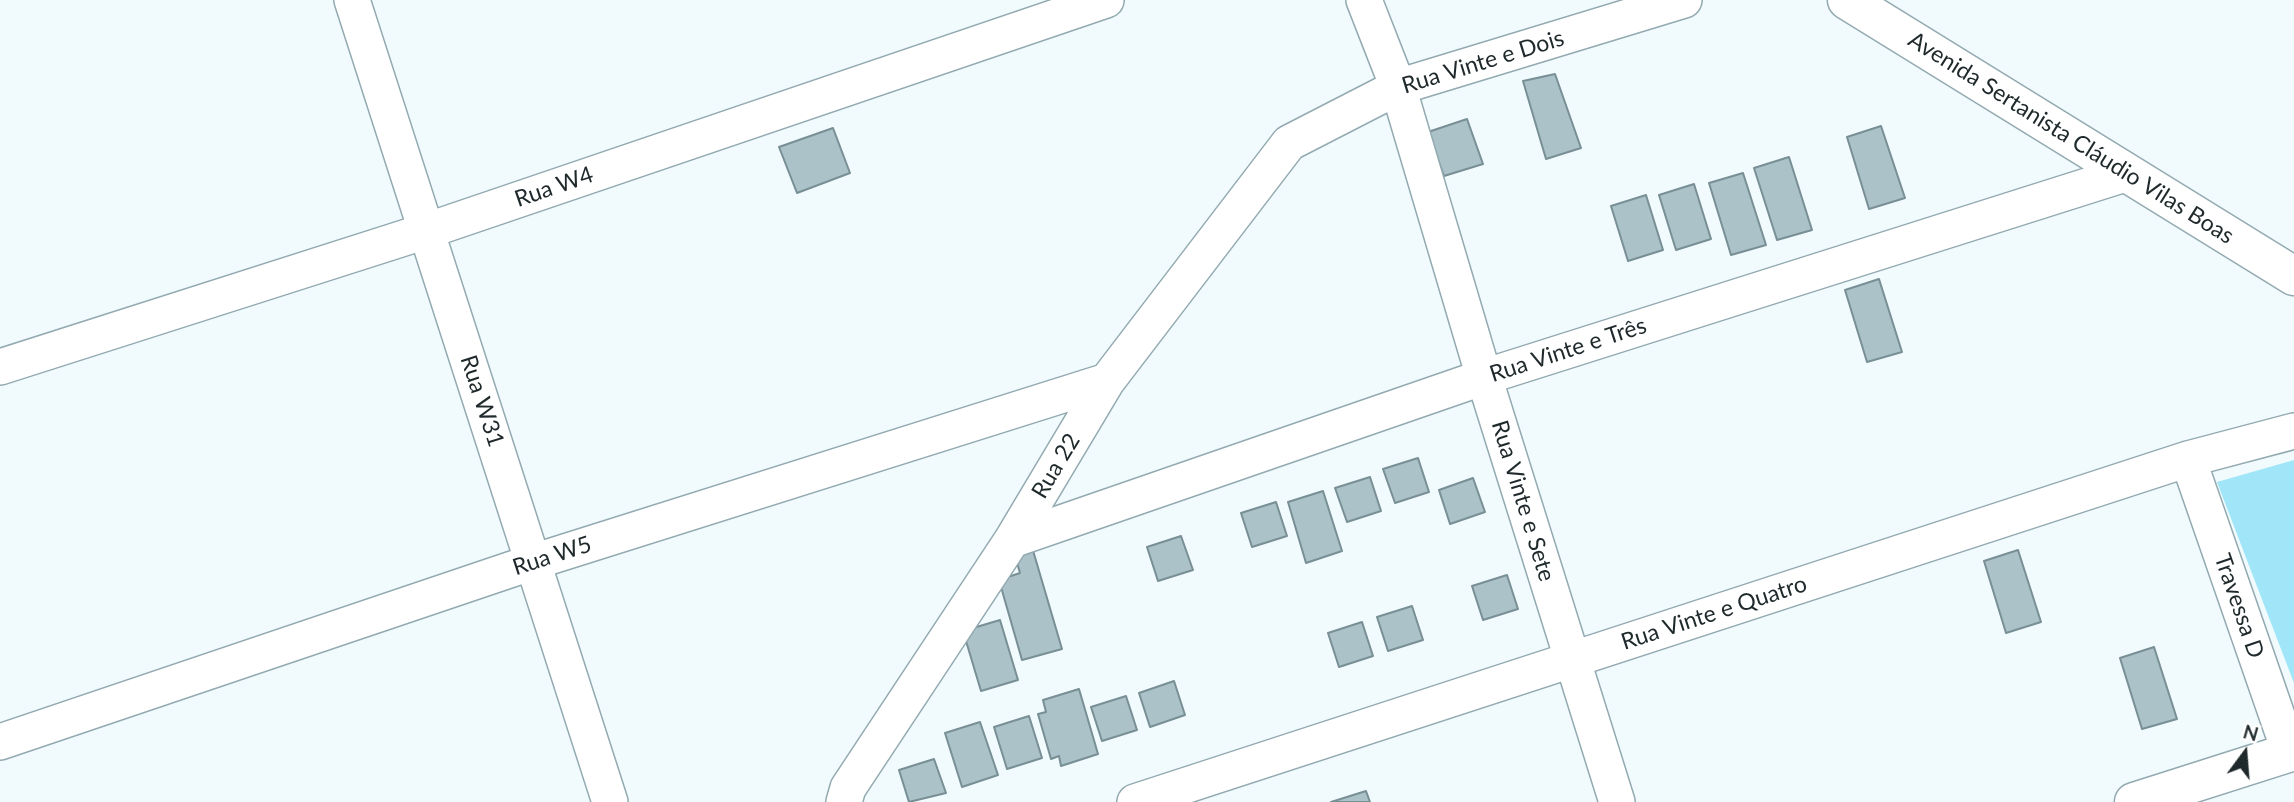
<!DOCTYPE html>
<html>
<head>
<meta charset="utf-8">
<style>
	body { margin:0 }
	#map { position:relative; width:2294px; height:802px; overflow:hidden; background:#f1fbfd; font-family:Lato,sans-serif }
	canvas { display:block }
	.north { position:absolute; left:2210px; top:718px; width:70px; height:70px; -webkit-text-stroke:5px #fff; paint-order:stroke; rotate:16deg; font-size:19px; font-weight:700; line-height:28px; text-align:center; color:#1f292b }
	.north::after { content:''; display:block; margin:auto; width:24px; height:32px; background:#1f292b; clip-path:polygon(50% 0,100% 100%,50% 72%,0 100%) }
</style>
</head>
<body>
<div id="map">
<canvas width="2294" height="802"></canvas>
<div class="north">N</div>
</div>
<script>
const ctx = document.querySelector('canvas').getContext('2d');
ctx.lineJoin = 'round';
function fillPath(path, color) { ctx.fillStyle = color; ctx.fill(path, 'evenodd'); }
const shape = rows => new Path2D(rows.map(r => 'M' + r).join(''));
function trace(path, color, width, dash) { ctx.strokeStyle = color; ctx.lineWidth = width; ctx.lineCap = dash ? 'butt' : 'round'; ctx.setLineDash(dash || []); ctx.stroke(path); }
function write(font, color, halo, rows, align = 'center') {
  ctx.font = font + ' Lato,sans-serif'; ctx.lineWidth = 6; ctx.setLineDash([]); ctx.textBaseline = 'middle'; ctx.strokeStyle = halo; ctx.fillStyle = color; for (const [text, x, y, turn = 0] of rows) {
    ctx.save(); ctx.translate(x, y); ctx.rotate((+turn || 0) * Math.PI / 180); ctx.textAlign = isNaN(turn) ? turn : align; if (halo) ctx.strokeText(text, 0, 0); ctx.fillText(text, 0, 0); ctx.restore();
  }
}
const green = shape([
	[2294,460,2294,683,2217,482]
]);
const building = shape([
	[1555,74,1581,148,1546,159,1523,81,1555,74],
	[1467,119,1483,164,1444,176,1428,132,1467,119],
	[1881,126,1905,198,1869,209,1847,137,1881,126],
	[833,128,850,173,797,193,779,147,833,128],
	[1789,157,1812,230,1777,240,1754,168,1789,157],
	[1743,173,1766,245,1731,255,1709,183,1743,173],
	[1694,184,1711,239,1676,250,1659,195,1694,184],
	[1646,195,1663,250,1628,261,1611,206,1646,195],
	[1879,279,1902,352,1867,362,1845,290,1879,279],
	[1418,458,1429,492,1395,503,1383,469,1418,458],
	[1370,477,1381,511,1347,522,1335,488,1370,477],
	[1473,478,1485,512,1450,524,1439,490,1473,478],
	[1323,491,1342,551,1306,563,1288,502,1323,491],
	[1276,502,1287,536,1252,547,1241,513,1276,502],
	[1181,536,1193,570,1158,581,1147,547,1181,536],
	[1032,547,1062,649,1022,660,999,580,1020,573,1014,552,1032,547],
	[2018,550,2041,622,2006,633,1984,561,2018,550],
	[1507,575,1518,609,1483,620,1472,586,1507,575],
	[1412,606,1423,640,1388,651,1377,617,1412,606],
	[1000,620,1018,680,981,691,963,631,1000,620],
	[1362,622,1373,656,1339,667,1328,633,1362,622],
	[2154,647,2177,719,2142,729,2120,658,2154,647],
	[1174,681,1185,715,1150,727,1139,693,1174,681],
	[1079,689,1098,754,1061,766,1059,756,1051,759,1038,714,1046,712,1043,700,1079,689],
	[1126,696,1137,730,1102,741,1091,707,1126,696],
	[1029,716,1042,758,1007,769,994,727,1029,716],
	[980,722,998,775,962,787,945,733,980,722],
	[934,759,946,793,909,802,899,770,934,759],
	[1366,791,1370,802,1331,802,1366,791]
]);
const street = shape([
	[352,0,610,802],
	[1364,0,1398,87,1484,377,1617,802],
	[0,367,429,230,1106,0],
	[2188,459,2290,753],
	[1012,540,1484,377,2128,173],
	[0,742,533,562,1107,381],
	[844,802,848,788,1012,540,1107,381,1289,143,1398,87,1684,0],
	[1135,802,2188,459,2294,431]
]);
const secondary = shape([
	[1847,0,2294,276],
	[2134,802,2294,751]
]);
const streetNames = [
	["Rua Vinte e Dois",1483,62,-17],
	["Avenida Sertanista Cláudio Vilas Boas",2071,138,32],
	["Rua W4",554,187,-19],
	["Rua Vinte e Três",1568,350,-18],
	["Rua W31",482,401,72],
	["Rua 22",1056,466,-59],
	["Rua Vinte e Sete",1523,501,73],
	["Rua W5",552,556,-18],
	["Travessa D",2239,606,71],
	["Rua Vinte e Quatro",1714,613,-18]
];
fillPath(green, '#a0e6f8');
fillPath(building, '#aac2c8');
trace(building, '#788f95', 2);
trace(street, '#93aab1', 38);
trace(secondary, '#93aab1', 41);
trace(street, '#fff', 35);
trace(secondary, '#fff', 38);
write('23px', '#1f292b', '#fff', streetNames);
</script>
</body>
</html>
